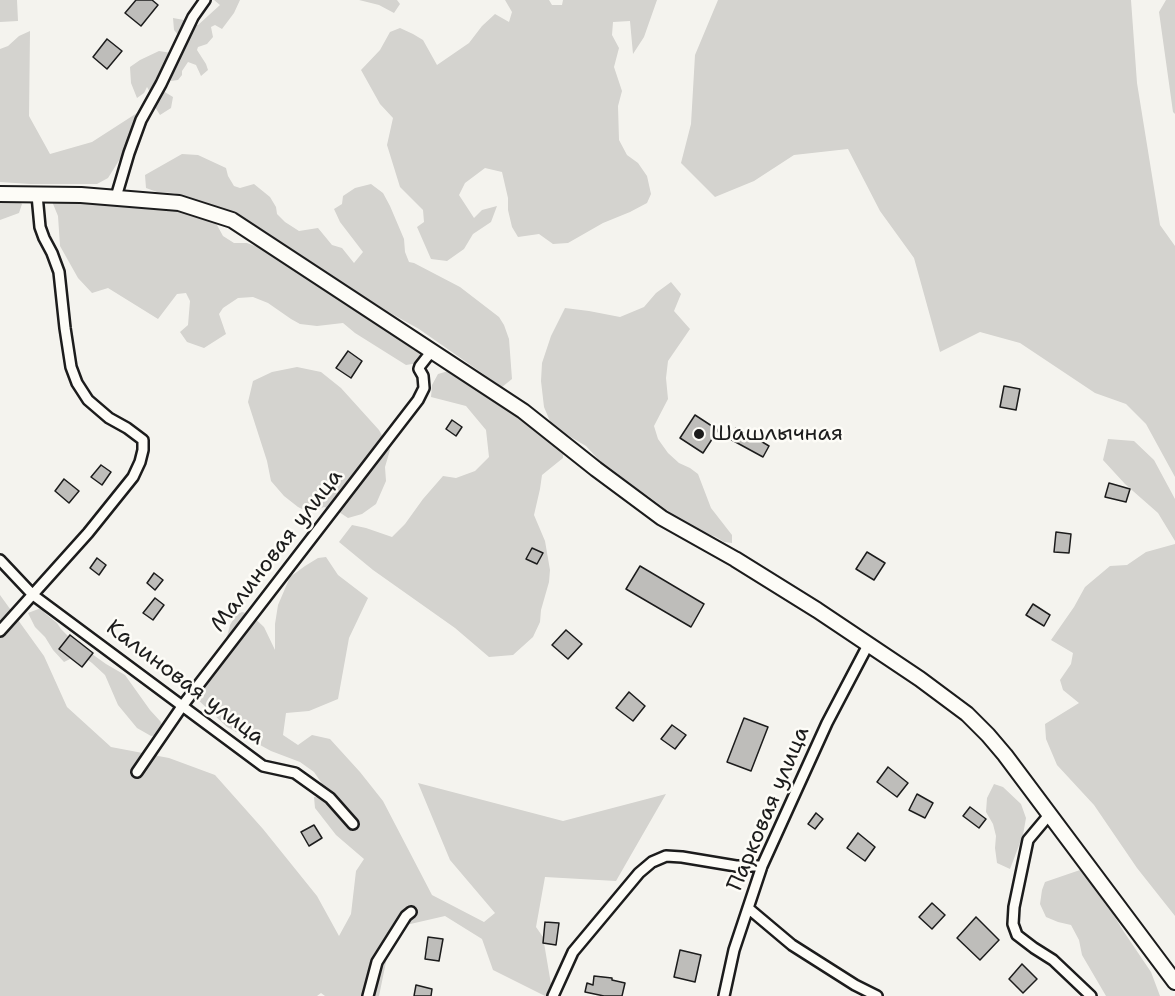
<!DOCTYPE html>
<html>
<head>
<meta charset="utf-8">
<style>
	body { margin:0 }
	canvas { display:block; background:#f4f3ee }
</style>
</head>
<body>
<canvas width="1175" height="996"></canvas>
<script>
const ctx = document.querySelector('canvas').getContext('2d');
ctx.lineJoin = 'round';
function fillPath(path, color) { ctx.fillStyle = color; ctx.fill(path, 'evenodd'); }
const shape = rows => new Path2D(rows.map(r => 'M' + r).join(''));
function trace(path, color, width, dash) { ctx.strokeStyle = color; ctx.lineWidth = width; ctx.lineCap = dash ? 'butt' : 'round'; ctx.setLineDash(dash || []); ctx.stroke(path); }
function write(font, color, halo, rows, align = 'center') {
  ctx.font = font + ' "Shantell Sans",sans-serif'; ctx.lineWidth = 5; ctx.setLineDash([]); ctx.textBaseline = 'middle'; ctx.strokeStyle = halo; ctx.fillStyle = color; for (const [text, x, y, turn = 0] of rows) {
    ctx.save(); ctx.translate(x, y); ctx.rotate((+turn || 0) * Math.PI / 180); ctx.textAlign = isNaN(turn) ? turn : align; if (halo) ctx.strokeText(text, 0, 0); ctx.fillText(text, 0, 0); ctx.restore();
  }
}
const green = shape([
	[0,0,17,0,18,21,0,22],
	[214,0,240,0,234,13,222,29,215,25,211,27,213,37,207,44,198,47,197,50,206,64,208,70,201,76,196,65,188,62,182,71,182,75,178,80,171,81,172,69,162,71,155,80,155,86,173,97,171,108,160,115,153,104,154,99,147,87,144,93,137,98,131,83,130,67,140,60,159,51,178,54,185,46,185,39,179,36,174,30,173,18,184,20,198,25,220,5],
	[359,0,397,0,400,4,394,13,379,5],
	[505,0,549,0,552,5,562,5,563,0,657,0,644,37,633,54,630,21,613,22,612,35,619,48,614,67,622,91,618,106,619,140,627,155,638,163,647,176,651,194,647,203,630,212,603,223,568,243,553,244,539,234,518,237,512,227,508,210,508,198,502,172,485,168,465,183,459,195,474,218,482,210,497,206,491,222,473,234,464,249,447,261,431,259,417,227,424,222,423,210,400,187,387,145,393,118,380,104,361,70,380,50,390,32,400,28,413,34,423,40,437,65,469,43,482,26,495,14,509,22,512,12],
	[718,0,1131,0,1137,83,1160,225,1175,246,1175,477,1146,424,1126,404,1095,393,1020,343,980,332,940,352,914,258,880,211,848,149,794,155,754,181,715,197,681,163,691,124,695,55],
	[1166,0,1175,0,1175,114,1173,112,1159,12],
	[30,31,29,116,50,154,92,142,137,113,137,132,108,178,97,184,30,184,0,182,0,49,8,46,19,36],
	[182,154,198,155,226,168,228,176,234,186,240,188,254,184,270,197,276,207,277,214,285,222,299,231,318,228,332,245,342,248,354,263,363,252,340,222,334,209,342,204,343,196,355,188,371,184,383,193,390,206,404,239,405,252,409,262,414,263,460,287,499,317,504,325,509,339,512,379,502,387,419,329,392,314,309,262,273,242,233,214,174,193,157,192,146,188,145,175],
	[51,199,139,202,207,217,217,225,223,236,234,243,247,243,263,249,283,260,351,305,390,334,414,345,423,353,424,362,406,365,355,333,343,323,317,326,300,324,291,319,268,303,253,297,238,298,223,308,219,314,226,334,204,348,187,342,180,332,188,325,190,301,186,293,177,294,158,319,108,288,92,293,78,278,60,246,58,216],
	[0,200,19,201,22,204,19,213,0,220],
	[671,282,681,294,674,311,690,329,668,361,666,378,668,399,654,426,658,439,668,453,679,463,690,468,698,474,711,508,732,535,732,543,724,542,716,537,695,529,668,511,652,499,621,477,606,469,597,458,586,446,552,426,544,407,541,381,542,363,551,336,565,308,589,311,620,317,644,307,656,293],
	[297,367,321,372,341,388,379,430,390,450,385,467,386,481,376,504,362,514,348,518,339,512,324,507,310,513,298,507,284,496,271,481,267,461,248,402,253,381,272,372],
	[452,370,520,417,563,450,563,458,542,475,540,489,534,515,545,541,550,570,549,582,541,610,540,622,533,637,513,655,489,657,455,628,373,570,339,542,352,525,366,528,392,537,405,524,423,499,443,476,456,478,475,471,489,457,486,430,466,406,431,397,432,385,438,374],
	[1108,439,1134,441,1154,460,1175,499,1175,541,1158,513,1125,484,1103,460],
	[1175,544,1175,916,1137,868,1094,805,1057,765,1046,739,1045,724,1079,703,1063,690,1060,680,1071,664,1073,653,1051,640,1074,607,1085,587,1110,566,1127,565,1146,552],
	[326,557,338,575,368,598,349,638,338,699,309,711,286,713,283,735,298,745,312,735,330,739,360,772,383,801,432,895,484,922,495,913,450,860,418,783,563,821,666,794,616,881,545,877,536,927,543,937,553,996,545,996,493,970,482,939,445,916,393,928,379,996,325,996,321,993,317,996,0,996,0,595,44,656,67,707,111,747,169,758,215,775,263,829,317,896,339,936,351,914,356,871,364,859,336,835,315,808,314,797,327,798,325,788,314,772,300,762,271,751,227,727,195,697,198,684,223,647,228,633,230,625,236,615,242,612,250,614,264,627,275,650,275,624,278,605,290,577,305,566,318,558],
	[41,608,46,614,57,623,61,629,71,639,106,664,125,675,150,710,161,722,164,734,151,736,137,728,118,705,105,675,92,663,84,657,70,659,64,662,53,650,45,637,35,627,28,613],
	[994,784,1003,787,1021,804,1026,818,1023,835,1010,869,997,863,995,848,996,836,993,824,986,812,987,798],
	[1080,870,1094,883,1124,932,1151,972,1160,996,1106,996,1082,955,1079,940,1071,925,1058,922,1046,917,1040,904,1042,890,1045,882]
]);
const building = shape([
	[136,0,152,0,158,5,141,26,125,13,136,0],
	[107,39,122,51,107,69,93,57,107,39],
	[348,351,362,361,351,378,336,368,348,351],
	[1004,386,1020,389,1016,410,1000,407,1004,386],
	[695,415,718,430,703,453,680,438,695,415],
	[452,420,462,427,456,436,446,429,452,420],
	[736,428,753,439,754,437,769,446,763,457,730,439,736,428],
	[101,465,111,472,102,485,91,477,101,465],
	[64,479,79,491,69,503,55,491,64,479],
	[1109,483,1130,489,1126,502,1105,497,1109,483],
	[1056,532,1071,534,1069,553,1054,552,1056,532],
	[532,548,543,553,537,564,526,559,532,548],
	[867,552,885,563,874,580,856,569,867,552],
	[97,558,106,565,99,575,90,568,97,558],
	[640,566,704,604,691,627,626,589,640,566],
	[154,573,163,580,155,590,147,583,154,573],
	[155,598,164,605,153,620,143,613,155,598],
	[1033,604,1050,615,1044,626,1026,615,1033,604],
	[566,630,582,644,568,659,552,645,566,630],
	[70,635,93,653,82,667,59,649,70,635],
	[629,692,645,706,633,721,616,708,629,692],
	[744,718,768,727,751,771,727,762,744,718],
	[672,725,686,735,675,749,661,739,672,725],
	[888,767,908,783,897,797,877,782,888,767],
	[917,794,933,803,925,818,909,810,917,794],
	[970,807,986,819,979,828,963,816,970,807],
	[816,813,823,819,815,829,808,824,816,813],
	[314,825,322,838,309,846,301,832,314,825],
	[858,833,875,847,865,861,847,848,858,833],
	[932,903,945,915,932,929,919,917,932,903],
	[976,917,999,940,980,960,957,938,976,917],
	[545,922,559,923,556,945,543,943,545,922],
	[428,937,443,939,439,961,425,959,428,937],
	[680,950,701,955,695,982,674,977,680,950],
	[1022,964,1037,979,1023,993,1009,979,1022,964],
	[594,976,612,978,612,980,625,983,622,996,604,996,585,992,587,983,593,985,594,976],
	[416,985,432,989,431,996,414,996,416,985]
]);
const street = shape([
	[116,197,129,153,141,120,161,84,193,17,205,0],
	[0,560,33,595,263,766,295,773,330,798,353,824],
	[0,631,88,533,133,477,140,462,143,450,143,440,127,428,109,418,88,400,77,383,71,367,65,328,59,272,52,253,44,238,40,227,37,195],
	[137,772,183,705,418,400,424,388,423,376,419,369,420,366,431,352],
	[1049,815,1028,840,1014,907,1013,924,1017,935,1034,948,1053,960,1091,996],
	[748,908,792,945,855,985,877,996],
	[368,996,377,962,406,916,411,912],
	[553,996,573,952,639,873,652,862,666,856,682,857,736,866,762,866],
	[724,996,734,950,762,866,827,723,868,645]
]);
const secondary = shape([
	[0,194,81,195,179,203,232,220,523,411,596,469,662,518,735,559,817,610,920,679,967,714,988,735,1005,755,1175,982]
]);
const markers = [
	[699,434,6,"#1c1c1c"]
];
const poiNames = [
	["Шашлычная",711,434]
];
const streetNames = [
	["Малиновая улица",277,551,-52],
	["Калиновая улица",185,683,37],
	["Парковая улица",769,809,-67]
];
fillPath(green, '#d4d3cf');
fillPath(building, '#bebdba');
trace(building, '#1c1c1c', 1.5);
trace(street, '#1c1c1c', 14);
trace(secondary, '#1c1c1c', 18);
trace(street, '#fdfcf7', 9);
trace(secondary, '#fdfcf7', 14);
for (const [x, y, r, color] of markers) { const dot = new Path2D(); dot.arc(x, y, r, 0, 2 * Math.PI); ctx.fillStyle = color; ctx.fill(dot); trace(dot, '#fdfcf7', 2); }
write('22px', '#1c1c1c', '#fdfcf7', poiNames, 'left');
write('22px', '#1c1c1c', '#fdfcf7', streetNames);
</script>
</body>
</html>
